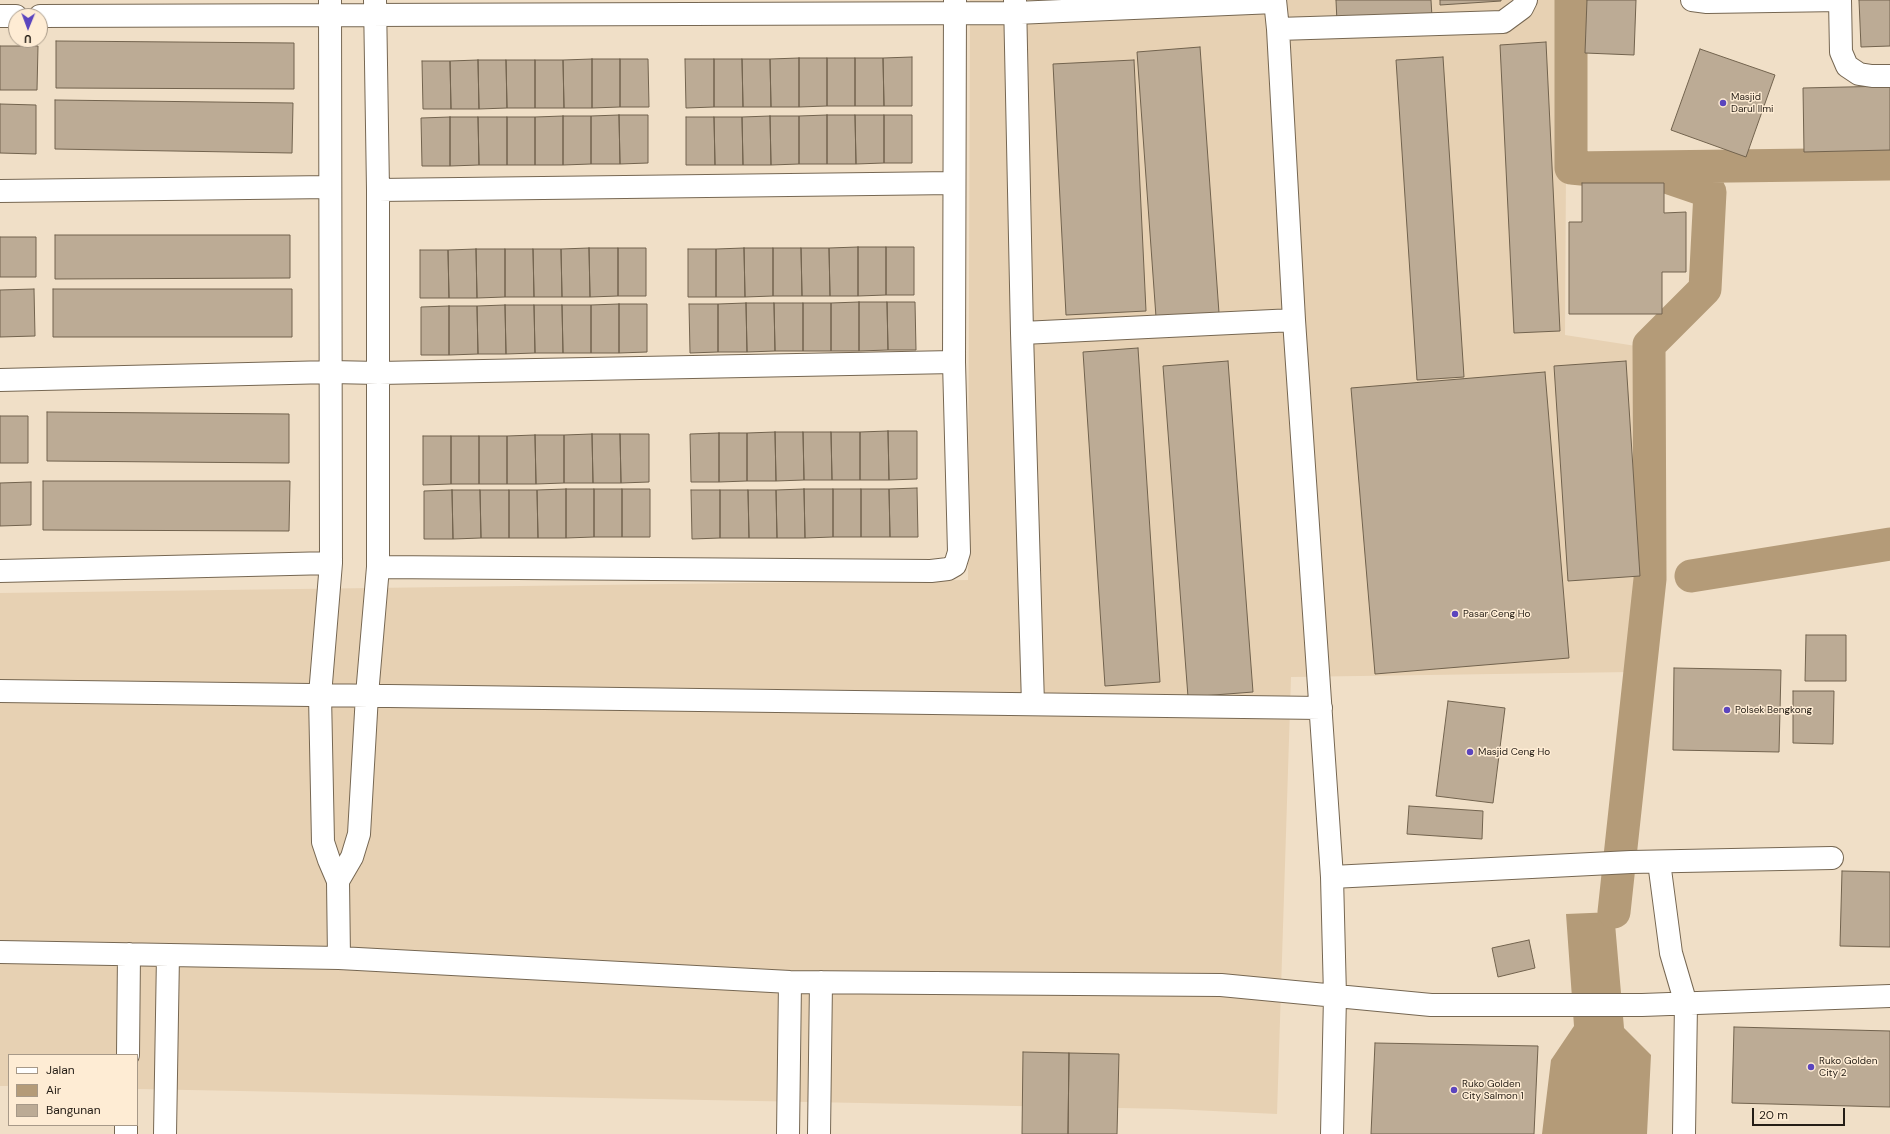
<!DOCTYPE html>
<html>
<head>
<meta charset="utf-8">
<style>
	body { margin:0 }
	#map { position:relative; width:1890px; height:1134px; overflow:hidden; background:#f0dfc7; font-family:"DM Sans",sans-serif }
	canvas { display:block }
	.legend { position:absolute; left:8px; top:1054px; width:130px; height:72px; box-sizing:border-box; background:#feecd4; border:1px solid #a79988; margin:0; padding:5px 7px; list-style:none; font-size:12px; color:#241d15 }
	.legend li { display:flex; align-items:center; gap:8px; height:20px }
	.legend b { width:20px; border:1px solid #a79988 }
	.north { position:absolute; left:8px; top:8px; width:40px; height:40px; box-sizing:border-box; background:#feecd4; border:1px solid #a79988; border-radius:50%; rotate:181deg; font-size:11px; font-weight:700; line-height:16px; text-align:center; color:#241d15 }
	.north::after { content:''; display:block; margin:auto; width:14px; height:18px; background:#5b45be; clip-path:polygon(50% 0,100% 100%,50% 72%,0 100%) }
	.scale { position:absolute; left:1752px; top:1108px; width:93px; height:18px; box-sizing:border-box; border:2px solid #241d15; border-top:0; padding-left:5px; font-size:12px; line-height:14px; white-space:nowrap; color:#241d15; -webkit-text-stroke:3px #feecd4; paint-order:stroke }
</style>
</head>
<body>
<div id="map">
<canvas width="1890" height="1134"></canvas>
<ul class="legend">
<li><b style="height:5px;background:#fff"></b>Jalan</li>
<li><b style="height:11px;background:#b49b78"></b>Air</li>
<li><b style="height:11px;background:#bcab95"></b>Bangunan</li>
</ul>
<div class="north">U</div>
<div class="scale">20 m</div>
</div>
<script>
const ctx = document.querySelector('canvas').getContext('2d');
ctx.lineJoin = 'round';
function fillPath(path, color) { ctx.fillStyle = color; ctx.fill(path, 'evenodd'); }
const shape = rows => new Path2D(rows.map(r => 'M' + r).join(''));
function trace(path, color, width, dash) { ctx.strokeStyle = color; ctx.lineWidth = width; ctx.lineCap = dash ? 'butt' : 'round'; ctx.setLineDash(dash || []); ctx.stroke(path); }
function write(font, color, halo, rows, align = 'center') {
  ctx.font = font + ' "DM Sans",sans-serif'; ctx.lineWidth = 3; ctx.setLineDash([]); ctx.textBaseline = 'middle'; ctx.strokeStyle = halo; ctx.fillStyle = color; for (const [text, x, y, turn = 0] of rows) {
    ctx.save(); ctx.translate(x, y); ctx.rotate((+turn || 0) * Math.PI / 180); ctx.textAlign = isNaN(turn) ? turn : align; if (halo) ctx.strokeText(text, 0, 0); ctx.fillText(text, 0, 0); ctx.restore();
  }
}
const built = shape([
	[970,0,1567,0,1565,335,1636,346,1644,580,1631,672,1291,677,1277,1114,1171,1109,137,1089,137,1055,9,1055,9,1086,0,1086,0,593,968,580]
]);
const water = shape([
	[1614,912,1624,1028,1651,1055,1647,1134,1542,1134,1551,1060,1574,1026,1566,914]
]);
const canal = shape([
	[1571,0,1571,168],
	[1691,576,1890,544],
	[1614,912,1650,579,1649,345,1705,289,1710,192,1666,177,1571,168,1890,164]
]);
const building = shape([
	[1336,0,1431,0,1432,17,1337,22,1336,0],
	[1440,0,1501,0,1501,1,1440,5,1440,0],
	[1587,0,1636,0,1634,55,1585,53,1587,0],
	[1859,0,1890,0,1890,46,1861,47,1859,0],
	[56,41,294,43,294,89,56,88,56,41],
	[1546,42,1560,331,1514,333,1500,45,1546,42],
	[0,46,38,46,37,90,0,90,0,46],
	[1200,47,1219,313,1156,317,1137,52,1200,47],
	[1700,49,1775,75,1746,157,1671,130,1700,49],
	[912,57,912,106,884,106,883,58,912,57],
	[1443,57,1464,377,1417,380,1396,60,1443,57],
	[799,58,827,58,827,106,799,107,799,58],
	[799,58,799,107,771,107,770,59,799,58],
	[827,58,855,58,855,106,827,106,827,58],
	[855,58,883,58,884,106,855,106,855,58],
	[592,59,592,108,564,108,563,60,592,59],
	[592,59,620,59,620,107,592,108,592,59],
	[620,59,648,59,649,107,620,107,620,59],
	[685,59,714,59,714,107,686,108,685,59],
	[714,59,742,59,743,107,714,107,714,59],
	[742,59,770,59,771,107,743,107,742,59],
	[478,60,506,60,507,108,479,109,478,60],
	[478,60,479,109,451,109,450,61,478,60],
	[506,60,535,60,535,108,507,108,506,60],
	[535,60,563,60,564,108,535,108,535,60],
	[1134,60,1146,311,1066,315,1053,64,1134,60],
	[422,61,450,61,451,109,423,109,422,61],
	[1890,86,1890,150,1804,152,1803,88,1890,86],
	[55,100,293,103,292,153,55,149,55,100],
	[0,104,36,105,36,154,0,153,0,104],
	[619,115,648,115,648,163,620,164,619,115],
	[619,115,620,164,591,164,591,116,619,115],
	[827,115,827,164,799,164,799,116,827,115],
	[827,115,855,115,856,164,827,164,827,115],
	[855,115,884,115,884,163,856,164,855,115],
	[884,115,912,115,912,163,884,163,884,115],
	[563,116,563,165,535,165,535,117,563,116],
	[563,116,591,116,591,164,563,165,563,116],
	[770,116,799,116,799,164,771,165,770,116],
	[770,116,771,165,743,165,742,117,770,116],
	[450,117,450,166,422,166,421,118,450,117],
	[450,117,478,117,479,165,450,166,450,117],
	[478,117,507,117,507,165,479,165,478,117],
	[507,117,535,117,535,165,507,165,507,117],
	[686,117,714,117,715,165,686,165,686,117],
	[714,117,742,117,743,165,715,165,714,117],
	[1582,183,1664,183,1664,213,1686,212,1686,272,1662,272,1662,314,1569,314,1569,222,1582,222,1582,183],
	[55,235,290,235,290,278,55,279,55,235],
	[0,237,36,237,36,277,0,277,0,237],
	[858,247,886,247,886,295,858,296,858,247],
	[858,247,858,296,830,296,829,248,858,247],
	[886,247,914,247,914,295,886,295,886,247],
	[589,248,618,248,618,296,590,297,589,248],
	[589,248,590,297,562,297,561,249,589,248],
	[618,248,646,248,646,296,618,296,618,248],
	[744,248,773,248,773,296,745,297,744,248],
	[744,248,745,297,716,297,716,249,744,248],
	[773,248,801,248,802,296,773,296,773,248],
	[801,248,829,248,830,296,802,296,801,248],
	[476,249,505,249,505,297,477,298,476,249],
	[476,249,477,298,449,298,448,250,476,249],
	[505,249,533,249,534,297,505,297,505,249],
	[533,249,561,249,562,297,534,297,533,249],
	[688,249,716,249,716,297,688,297,688,249],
	[420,250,448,250,449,298,420,298,420,250],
	[34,289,35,336,0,337,0,290,34,289],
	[53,289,292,289,292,337,53,337,53,289],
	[859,302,887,302,888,350,859,351,859,302],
	[859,302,859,351,831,351,831,303,859,302],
	[887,302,915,302,916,350,888,350,887,302],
	[746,303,774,303,775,351,747,352,746,303],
	[746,303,747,352,718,352,718,304,746,303],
	[774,303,803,303,803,351,775,351,774,303],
	[803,303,831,303,831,351,803,351,803,303],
	[619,304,647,304,647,352,619,353,619,304],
	[619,304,619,353,591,353,591,305,619,304],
	[689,304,718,304,718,352,690,353,689,304],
	[505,305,534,305,535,353,506,354,505,305],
	[505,305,506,354,478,354,477,306,505,305],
	[534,305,562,305,563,353,535,353,534,305],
	[562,305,591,305,591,353,563,353,562,305],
	[449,306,449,355,421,355,421,307,449,306],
	[449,306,477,306,478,354,449,355,449,306],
	[1138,348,1160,682,1105,686,1083,352,1138,348],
	[1228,361,1253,692,1188,697,1163,366,1228,361],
	[1626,361,1640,576,1568,581,1554,366,1626,361],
	[1545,372,1569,658,1375,674,1351,388,1545,372],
	[47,412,289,414,289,463,47,461,47,412],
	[0,416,28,416,28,463,0,463,0,416],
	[888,431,889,480,860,480,860,432,888,431],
	[888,431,917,431,917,479,889,480,888,431],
	[775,432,803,432,804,480,776,481,775,432],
	[775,432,776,481,747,481,747,433,775,432],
	[803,432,831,432,832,480,804,480,803,432],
	[831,432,860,432,860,480,832,480,831,432],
	[719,433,719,482,691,482,690,434,719,433],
	[719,433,747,433,747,481,719,482,719,433],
	[592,434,620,434,621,483,593,483,592,434],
	[592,434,593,483,564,483,564,435,592,434],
	[620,434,649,434,649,482,621,483,620,434],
	[535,435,536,484,507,484,507,436,535,435],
	[535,435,564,435,564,483,536,484,535,435],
	[423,436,451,436,451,484,423,485,423,436],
	[451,436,479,436,479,484,451,484,451,436],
	[479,436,507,436,507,484,479,484,479,436],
	[43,481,290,481,289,531,43,530,43,481],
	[31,482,31,525,0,526,0,483,31,482],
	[917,488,918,537,890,537,889,489,917,488],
	[566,489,566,538,538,538,537,490,566,489],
	[566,489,594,489,594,537,566,538,566,489],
	[594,489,622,489,622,537,594,537,594,489],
	[622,489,650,489,650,537,622,537,622,489],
	[804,489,833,489,833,537,805,538,804,489],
	[804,489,805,538,777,538,776,490,804,489],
	[833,489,861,489,861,537,833,537,833,489],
	[861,489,889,489,890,537,861,537,861,489],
	[452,490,453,539,424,539,424,491,452,490],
	[452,490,480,490,481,538,453,539,452,490],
	[480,490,509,490,509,538,481,538,480,490],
	[509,490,537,490,538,538,509,538,509,490],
	[691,490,720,490,720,538,692,539,691,490],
	[720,490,748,490,749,538,720,538,720,490],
	[748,490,776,490,777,538,749,538,748,490],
	[1806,635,1846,635,1846,681,1805,681,1806,635],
	[1674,668,1781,670,1779,752,1673,750,1674,668],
	[1793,691,1834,691,1833,744,1793,743,1793,691],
	[1448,701,1505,708,1493,803,1436,796,1448,701],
	[1409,806,1483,811,1482,839,1407,834,1409,806],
	[1842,871,1890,872,1890,947,1840,946,1842,871],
	[1529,940,1535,968,1498,977,1492,948,1529,940],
	[1734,1027,1890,1031,1890,1107,1732,1103,1734,1027],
	[1375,1043,1538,1046,1534,1134,1371,1134,1375,1043],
	[1023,1052,1069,1053,1068,1134,1022,1134,1023,1052],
	[1069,1053,1119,1054,1117,1134,1068,1134,1069,1053]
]);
const minor = shape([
	[330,0,331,563,320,695,323,842,329,860,338,881,339,958],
	[1015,0,1022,333,1033,704],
	[1275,0,1278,29,1294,320,1332,877,1335,996,1332,1134],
	[1692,0,1707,2,1840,0],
	[1840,0,1841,52,1847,66,1859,74,1872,76,1890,76],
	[0,16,16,16],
	[40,16,1015,13,1275,2],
	[1278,29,1503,22,1522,8,1526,0],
	[378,190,954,183],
	[0,191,330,187],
	[1022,333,1294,320],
	[954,362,955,0],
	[0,380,331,372,379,373,954,362,959,552,955,565,948,569,931,571,378,567],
	[0,571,331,563],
	[0,691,1321,708],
	[1659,862,1671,953,1686,1004,1684,1134],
	[1332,877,1631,862,1832,858],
	[338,881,352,857,359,834,367,695,378,567,378,190,375,0],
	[0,952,339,958,790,982,1221,985,1431,1005,1642,1005,1890,996],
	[128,1055,129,954],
	[126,1134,126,1125],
	[165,1134,168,955],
	[788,1134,790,982],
	[819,1134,821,982]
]);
const markers = [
	[1723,103,4,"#5b45be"],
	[1455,614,4,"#5b45be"],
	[1727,710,4,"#5b45be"],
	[1470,752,4,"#5b45be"],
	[1811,1067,4,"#5b45be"],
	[1454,1090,4,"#5b45be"]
];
const poiNames = [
	["Masjid",1731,97],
	["Darul Ilmi",1731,109],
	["Pasar Ceng Ho",1463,614],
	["Polsek Bengkong",1735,710],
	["Masjid Ceng Ho",1478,752],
	["Ruko Golden",1819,1061],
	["City 2",1819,1073],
	["Ruko Golden",1462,1084],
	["City Salmon 1",1462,1096]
];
fillPath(built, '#e7d1b3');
fillPath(water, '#b49b78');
trace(canal, '#b49b78', 33);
fillPath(building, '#bcab95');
trace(building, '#72634e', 1);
trace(minor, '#766752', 24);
trace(minor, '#fff', 22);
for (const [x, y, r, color] of markers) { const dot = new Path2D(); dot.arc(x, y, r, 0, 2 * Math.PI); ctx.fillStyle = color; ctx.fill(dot); trace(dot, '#feecd4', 1.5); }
write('10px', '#241d15', '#feecd4', poiNames, 'left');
</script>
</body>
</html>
